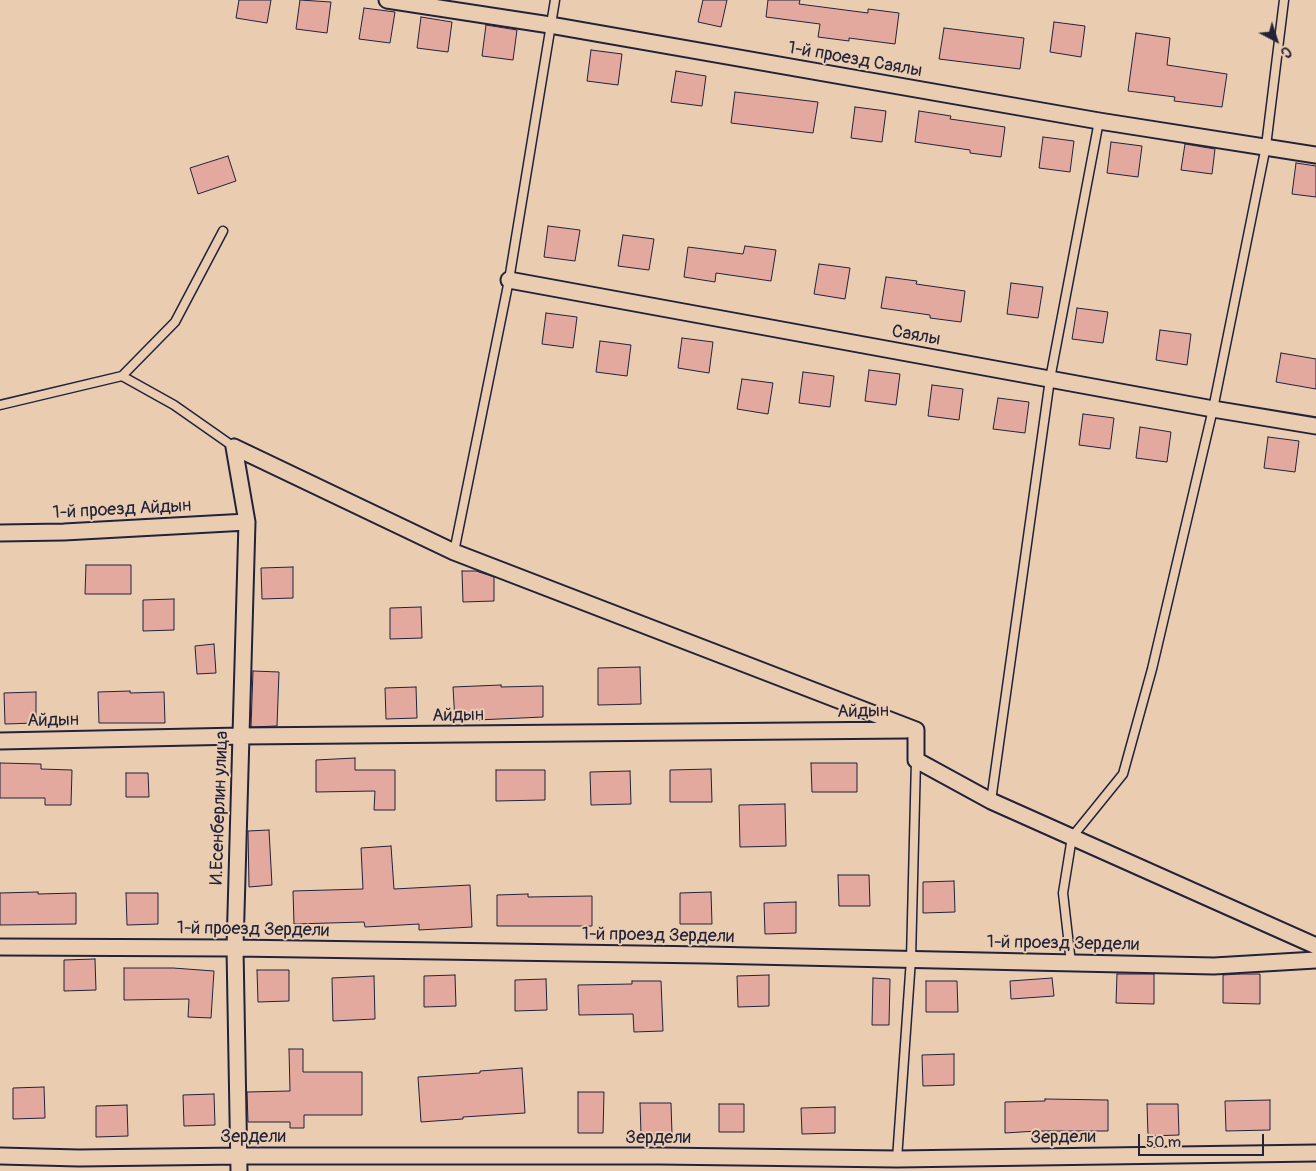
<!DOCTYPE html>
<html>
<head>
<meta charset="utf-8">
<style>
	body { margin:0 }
	#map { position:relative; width:1316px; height:1171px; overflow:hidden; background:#eacdb1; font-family:Pangolin,sans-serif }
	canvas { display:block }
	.north { position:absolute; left:1251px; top:15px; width:50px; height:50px; -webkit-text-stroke:4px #eacdb1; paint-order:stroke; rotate:140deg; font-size:14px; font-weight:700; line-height:20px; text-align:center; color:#22223b }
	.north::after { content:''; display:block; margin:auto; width:18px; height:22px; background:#22223b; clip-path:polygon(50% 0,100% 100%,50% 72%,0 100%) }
	.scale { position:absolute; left:1138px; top:1134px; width:126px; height:22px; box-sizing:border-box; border:2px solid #22223b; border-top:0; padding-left:6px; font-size:15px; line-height:18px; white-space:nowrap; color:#22223b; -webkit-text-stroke:4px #eacdb1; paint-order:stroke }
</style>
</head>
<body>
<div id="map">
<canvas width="1316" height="1171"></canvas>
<div class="north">С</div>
<div class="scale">50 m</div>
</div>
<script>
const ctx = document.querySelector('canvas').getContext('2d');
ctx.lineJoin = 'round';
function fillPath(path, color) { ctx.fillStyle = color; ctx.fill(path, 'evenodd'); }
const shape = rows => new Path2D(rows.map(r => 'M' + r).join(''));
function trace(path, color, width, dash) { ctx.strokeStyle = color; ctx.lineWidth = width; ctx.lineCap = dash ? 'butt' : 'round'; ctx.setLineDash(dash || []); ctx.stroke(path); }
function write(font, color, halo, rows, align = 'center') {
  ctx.font = font + ' Pangolin,sans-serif'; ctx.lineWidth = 4; ctx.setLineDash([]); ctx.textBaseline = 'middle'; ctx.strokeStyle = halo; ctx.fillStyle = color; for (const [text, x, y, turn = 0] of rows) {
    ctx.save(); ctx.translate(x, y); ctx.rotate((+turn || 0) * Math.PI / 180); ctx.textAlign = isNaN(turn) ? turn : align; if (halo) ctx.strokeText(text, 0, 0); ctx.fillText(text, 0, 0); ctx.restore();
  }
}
const building = shape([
	[239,0,271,0,267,23,236,18,239,0],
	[300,0,331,2,327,33,296,29,300,0],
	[703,0,727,0,721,27,698,22,703,0],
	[768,0,800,0,799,4,868,13,868,9,899,13,895,44,849,38,849,41,818,37,820,24,766,17,768,0],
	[364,8,395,12,390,43,359,39,364,8],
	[421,17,452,22,448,52,417,48,421,17],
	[1054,22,1085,26,1081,57,1050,52,1054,22],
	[486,25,517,30,513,60,482,56,486,25],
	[944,28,1024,38,1020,69,939,59,944,28],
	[1136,33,1170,38,1167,65,1227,74,1222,107,1174,101,1175,97,1128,91,1136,33],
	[591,50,622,54,618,85,587,81,591,50],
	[676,71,706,76,702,106,671,102,676,71],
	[735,92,818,102,813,133,731,123,735,92],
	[855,107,886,111,882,142,851,138,855,107],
	[919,111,951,116,950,119,1005,127,1001,157,970,153,970,150,915,142,919,111],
	[1043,137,1074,141,1070,172,1039,168,1043,137],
	[1111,142,1142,146,1138,177,1107,173,1111,142],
	[1185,144,1215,149,1212,174,1181,170,1185,144],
	[228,156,236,181,198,194,190,168,228,156],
	[1296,163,1316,166,1316,197,1292,194,1296,163],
	[548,226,580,230,575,261,544,257,548,226],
	[623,235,654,239,649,270,618,266,623,235],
	[745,246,776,250,771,281,716,273,715,282,684,277,688,247,743,254,745,246],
	[819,264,850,268,845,299,814,294,819,264],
	[886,277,917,281,916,284,965,291,961,322,930,318,930,315,881,308,886,277],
	[1011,283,1043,287,1038,318,1007,314,1011,283],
	[1077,308,1108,312,1103,343,1072,339,1077,308],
	[546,313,577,317,573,348,542,344,546,313],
	[1160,330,1191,334,1187,365,1156,360,1160,330],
	[682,338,713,342,709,373,678,368,682,338],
	[600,341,631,345,627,376,596,372,600,341],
	[1281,353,1316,359,1316,389,1276,382,1281,353],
	[869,370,900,374,896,405,865,401,869,370],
	[803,372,834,376,830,407,799,403,803,372],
	[742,379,773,383,768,414,737,409,742,379],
	[932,385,963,389,959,420,928,416,932,385],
	[998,398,1029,402,1025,433,993,429,998,398],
	[1083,414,1114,418,1110,449,1079,445,1083,414],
	[1140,427,1171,432,1167,462,1136,458,1140,427],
	[1268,437,1299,441,1295,472,1264,468,1268,437],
	[86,565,131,565,131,594,85,594,86,565],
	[293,567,293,598,262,599,261,568,293,567],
	[462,571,476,571,494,577,494,601,463,602,462,571],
	[174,599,174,630,143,631,143,600,174,599],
	[421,607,422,638,390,639,390,608,421,607],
	[214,644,216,673,197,674,195,646,214,644],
	[640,667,641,704,598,705,598,668,640,667],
	[253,671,279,672,277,726,251,727,253,671],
	[501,685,501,687,543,686,543,717,455,721,453,687,501,685],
	[416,687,417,718,386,719,385,688,416,687],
	[130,691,130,693,164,692,165,723,99,723,98,692,130,691],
	[36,692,36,723,5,724,4,693,36,692],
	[355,758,355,770,395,770,395,810,374,810,375,791,316,792,316,760,355,758],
	[0,763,41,764,41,769,72,770,71,805,45,805,45,798,0,798,0,763],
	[811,763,857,763,857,792,812,792,811,763],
	[711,769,712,802,670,802,670,770,711,769],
	[496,770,545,770,545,800,496,801,496,770],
	[630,771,631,804,591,805,590,772,630,771],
	[126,773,148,773,149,797,126,797,126,773],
	[785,804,786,846,740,847,739,805,785,804],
	[269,830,272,885,249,887,248,831,269,830],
	[391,846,394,889,470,885,472,927,419,930,419,924,365,927,364,922,294,924,293,891,363,889,361,848,391,846],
	[838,875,869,875,870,906,839,906,838,875],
	[954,881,955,912,923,913,923,882,954,881],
	[38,892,38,894,76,893,76,924,0,925,0,893,38,892],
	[711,892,712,924,680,924,680,893,711,892],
	[126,893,158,893,158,924,127,925,126,893],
	[528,894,528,897,592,896,592,926,497,926,497,895,528,894],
	[796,902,796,933,765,934,764,903,796,902],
	[95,959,96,990,64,991,64,960,95,959],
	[124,968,173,968,214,971,211,1018,188,1017,189,999,124,1000,124,968],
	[257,970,289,970,289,1001,258,1002,257,970],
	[1117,974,1154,974,1154,1004,1116,1003,1117,974],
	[1239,974,1260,974,1260,1004,1223,1003,1223,975,1239,974],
	[455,975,456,1006,424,1007,424,976,455,975],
	[769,975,769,1006,738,1007,737,976,769,975],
	[374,976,375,1019,333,1021,332,978,374,976],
	[873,978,890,979,889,1025,872,1025,873,978],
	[1052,978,1054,996,1011,999,1010,981,1052,978],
	[546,979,547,1010,515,1011,515,980,546,979],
	[632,981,661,981,663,1031,634,1032,633,1014,579,1015,578,985,632,984,632,981],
	[926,981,957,981,958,1012,926,1012,926,981],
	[289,1049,303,1049,303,1072,362,1072,362,1115,304,1115,304,1128,290,1128,290,1122,248,1122,247,1092,290,1091,289,1049],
	[954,1054,954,1085,923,1086,922,1055,954,1054],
	[522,1068,525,1113,463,1117,463,1119,421,1122,418,1077,480,1073,480,1071,522,1068],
	[44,1087,45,1118,13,1119,13,1088,44,1087],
	[578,1092,604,1092,603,1133,578,1133,578,1092],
	[214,1094,215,1125,184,1126,183,1095,214,1094],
	[1045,1099,1108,1100,1108,1131,1037,1131,1005,1133,1005,1102,1045,1101,1045,1099],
	[1270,1100,1270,1130,1226,1131,1225,1101,1270,1100],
	[640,1103,671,1103,672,1134,641,1134,640,1103],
	[719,1104,744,1104,744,1132,719,1132,719,1104],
	[1147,1104,1178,1104,1179,1135,1148,1136,1147,1104],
	[127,1105,128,1136,96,1137,96,1106,127,1105],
	[835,1107,835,1133,802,1134,801,1108,835,1107]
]);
const service = shape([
	[122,376,175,322,223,231],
	[0,405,122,376,174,405,234,447],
	[454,552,509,280,555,0],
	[991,801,1050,379,1099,121],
	[1071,963,1063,893,1072,837,1123,774,1152,669,1213,409,1266,146,1284,0],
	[897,1159,911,959,916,760]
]);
const minor = shape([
	[387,0,550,25,1099,121,1316,155],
	[509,280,1213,409,1316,426],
	[234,447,454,552,916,730,916,760,991,801,1316,946],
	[234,447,247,522,235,948,239,1171],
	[0,533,64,532,247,522],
	[0,741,241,736,906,730],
	[0,947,235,948,706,955,1214,966,1316,960],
	[0,1156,79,1158,240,1156,659,1156,897,1159,1316,1153]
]);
const streetNames = [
	["1-й проезд Саялы",855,60,10],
	["Саялы",916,336,10],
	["1-й проезд Айдын",122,510,-3],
	["Айдын",863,712,-1],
	["Айдын",458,716,-1],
	["Айдын",53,721,-1],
	["И.Есенберлин улица",220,808,-88],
	["1-й проезд Зердели",253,930,1],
	["1-й проезд Зердели",658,936,1],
	["1-й проезд Зердели",1063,944,1],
	["Зердели",253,1137],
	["Зердели",658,1138],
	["Зердели",1063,1138,-1]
];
fillPath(building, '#e3a99f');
trace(building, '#22223b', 1);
trace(service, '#22223b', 11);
trace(minor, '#22223b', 19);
trace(service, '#eacdb1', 8);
trace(minor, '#eacdb1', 15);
write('18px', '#22223b', '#eacdb1', streetNames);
</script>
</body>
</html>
